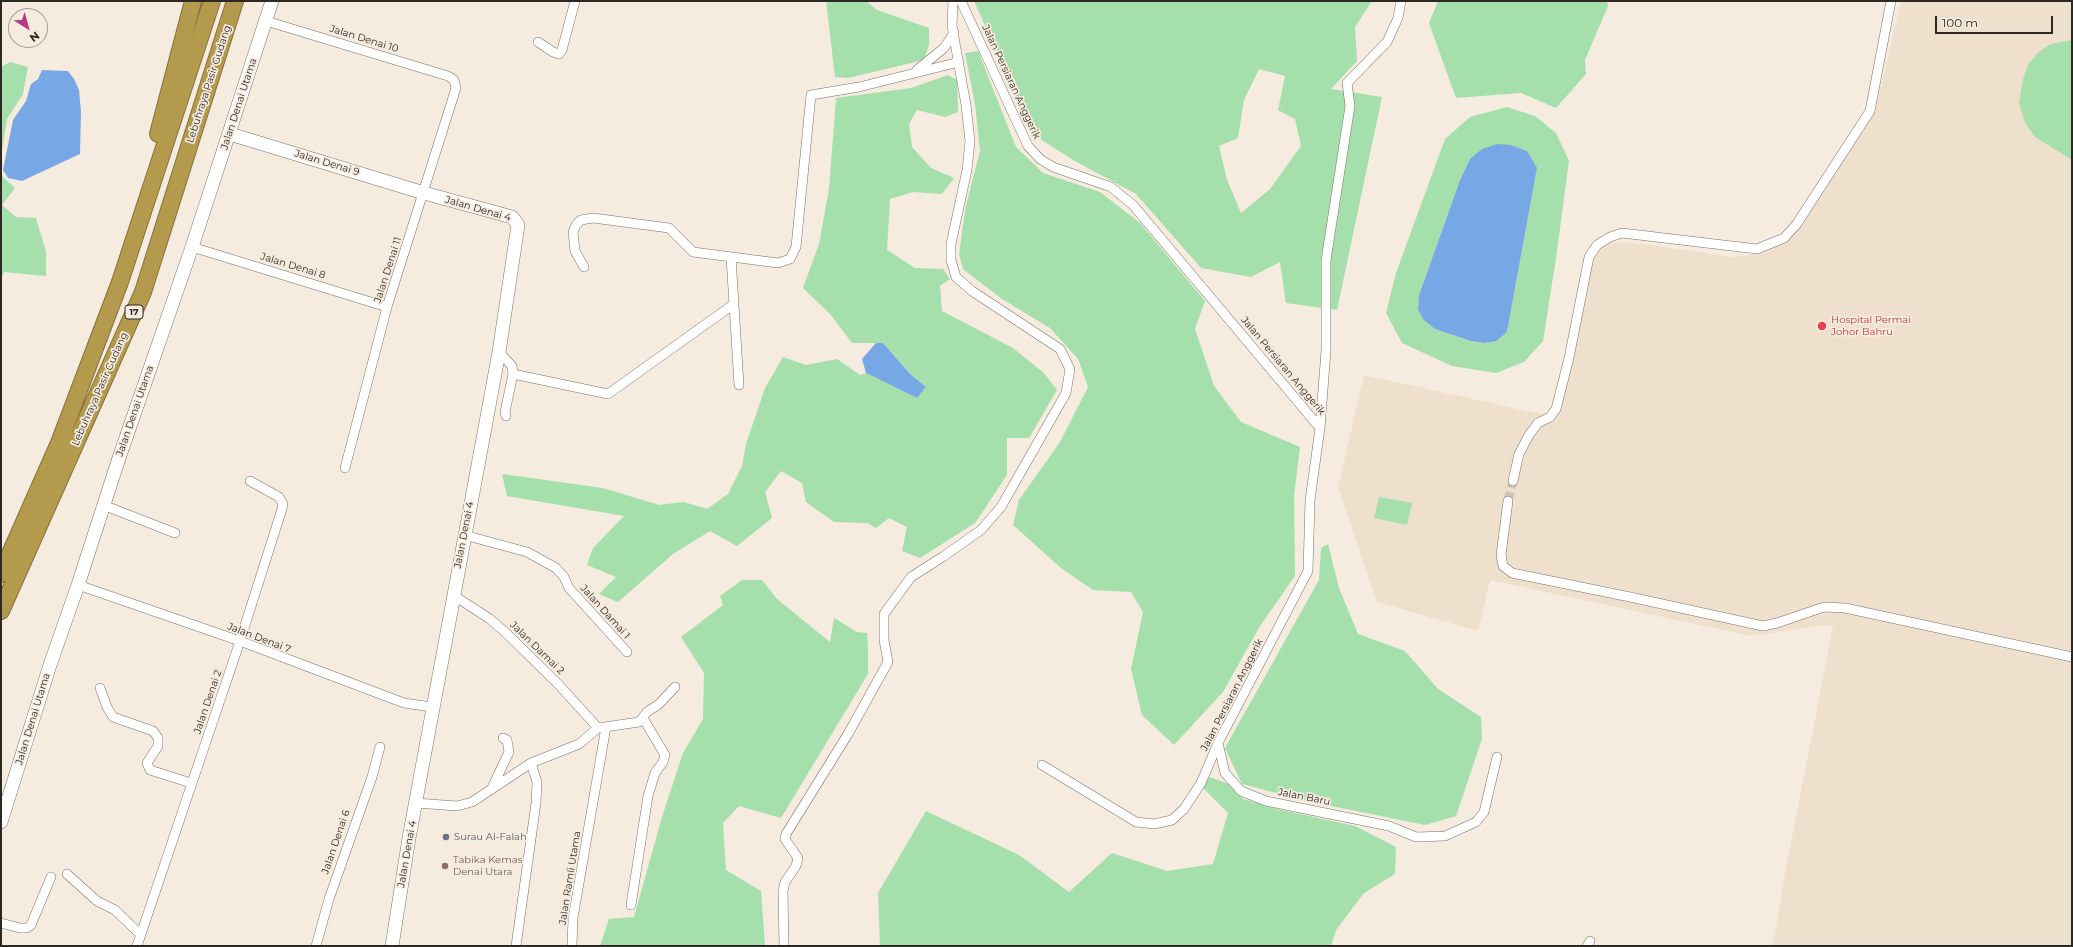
<!DOCTYPE html>
<html>
<head>
<meta charset="utf-8">
<style>
	body { margin:0 }
	#map { position:relative; width:2073px; height:947px; overflow:hidden; background:#f5ebde; font-family:Montserrat,sans-serif }
	canvas { display:block }
	.frame { position:absolute; inset:0; border:2px solid #2c2823; pointer-events:none }
	.north { position:absolute; left:8px; top:8px; width:40px; height:40px; box-sizing:border-box; background:#f5ebde; border:1px solid #a59d93; border-radius:50%; rotate:143deg; font-size:11px; font-weight:700; line-height:16px; text-align:center; color:#2c2823 }
	.north::after { content:''; display:block; margin:auto; width:14px; height:18px; background:#ba3881; clip-path:polygon(50% 0,100% 100%,50% 72%,0 100%) }
	.scale { position:absolute; left:1935px; top:16px; width:118px; height:18px; box-sizing:border-box; border:2px solid #2c2823; border-top:0; padding-left:5px; font-size:12px; line-height:14px; white-space:nowrap; color:#2c2823; -webkit-text-stroke:3px #f5ebde; paint-order:stroke }
</style>
</head>
<body>
<div id="map">
<canvas width="2073" height="947"></canvas>
<div class="frame"></div>
<div class="north">N</div>
<div class="scale">100 m</div>
</div>
<script>
const ctx = document.querySelector('canvas').getContext('2d');
ctx.lineJoin = 'round';
function fillPath(path, color) { ctx.fillStyle = color; ctx.fill(path, 'evenodd'); }
const shape = rows => new Path2D(rows.map(r => 'M' + r).join(''));
function trace(path, color, width, dash) { ctx.strokeStyle = color; ctx.lineWidth = width; ctx.lineCap = dash ? 'butt' : 'round'; ctx.setLineDash(dash || []); ctx.stroke(path); }
function write(font, color, halo, rows, align = 'center') {
  ctx.font = font + ' Montserrat,sans-serif'; ctx.lineWidth = 3.5; ctx.setLineDash([]); ctx.textBaseline = 'middle'; ctx.strokeStyle = halo; ctx.fillStyle = color; for (const [text, x, y, turn = 0] of rows) {
    ctx.save(); ctx.translate(x, y); ctx.rotate((+turn || 0) * Math.PI / 180); ctx.textAlign = isNaN(turn) ? turn : align; if (halo) ctx.strokeText(text, 0, 0); ctx.fillText(text, 0, 0); ctx.restore();
  }
}
const built = shape([
	[1901,1,2072,1,2072,946,1773,946,1785,873,1833,627,1824,625,1751,636,1490,580,1478,631,1377,602,1338,487,1364,375,1550,416,1594,255,1609,243,1625,242,1650,245,1734,257,1765,253,1782,243,1799,228,1876,108]
]);
const green = shape([
	[826,1,866,1,877,10,929,28,929,45,924,60,848,78,835,77],
	[974,1,1372,1,1355,27,1357,61,1331,89,1382,97,1337,310,1286,303,1280,262,1251,277,1201,268,1136,194,1073,160,1034,135],
	[1259,69,1285,76,1278,110,1295,119,1301,146,1270,189,1241,213,1227,180,1219,146,1238,138,1244,100],
	[1438,1,1607,1,1608,6,1585,60,1586,74,1556,108,1521,93,1456,98,1429,23],
	[2072,40,2072,160,2035,137,2025,123,2019,103,2023,79,2029,63,2039,52,2051,44],
	[978,51,1016,147,1043,173,1100,192,1140,223,1205,301,1195,329,1214,386,1241,422,1300,447,1294,496,1295,576,1260,626,1223,692,1174,745,1142,715,1131,669,1143,612,1131,592,1093,590,1061,568,1013,525,1019,500,1060,442,1088,387,1078,359,1050,328,1002,299,963,269,959,254,966,205,980,151,975,104,965,53],
	[10,62,28,67,23,94,7,119,1,156,1,67],
	[948,75,957,80,958,112,945,117,917,110,909,124,912,147,931,168,954,178,942,194,913,192,890,199,887,250,915,268,943,269,950,279,940,286,942,311,1013,348,1044,373,1057,390,1029,438,1007,438,1007,475,975,523,920,558,902,551,907,527,889,518,876,528,867,523,834,522,806,502,802,483,781,471,765,492,772,518,737,546,710,531,673,554,618,602,599,594,616,577,587,565,593,548,624,516,507,496,502,474,603,488,659,505,684,502,707,509,728,494,742,466,746,444,765,388,783,357,806,365,837,359,860,375,866,373,917,398,926,387,910,374,883,343,852,343,830,314,803,288,819,244,829,189,836,98,911,88],
	[1507,107,1535,116,1556,133,1569,161,1556,258,1543,341,1524,362,1496,373,1452,366,1402,343,1386,313,1396,273,1445,139,1470,117],
	[1470,159,1537,168,1507,332,1484,343,1471,341,1435,329,1418,309,1419,295,1460,180],
	[1,175,15,188,2,205,16,217,36,218,46,252,46,276,4,272,1,279],
	[1379,497,1412,503,1407,525,1374,518],
	[1328,544,1339,588,1358,634,1405,651,1438,689,1481,717,1482,739,1456,816,1425,825,1302,800,1242,784,1225,748,1319,580,1321,548],
	[742,580,762,580,777,599,830,642,834,618,857,632,867,633,868,649,868,674,781,818,739,806,723,823,726,870,761,891,765,946,600,946,609,919,634,917,662,817,683,753,703,719,704,673,681,637,723,605,720,596],
	[1210,777,1231,785,1243,799,1277,809,1355,826,1396,847,1395,874,1364,893,1336,930,1331,946,880,946,878,893,926,811,1019,855,1069,892,1112,853,1167,871,1213,864,1228,813,1202,787]
]);
const water = shape([
	[42,70,68,71,74,79,79,90,81,112,80,154,22,181,8,178,3,170,13,120,26,101,31,84,38,79],
	[1497,144,1511,145,1527,151,1537,168,1507,332,1496,341,1484,343,1471,341,1435,329,1423,319,1418,309,1419,295,1460,180,1470,159,1482,149],
	[876,343,883,343,910,374,926,387,917,398,866,373,862,359]
]);
const streetTunnel = shape([
	[1508,501,1513,481]
]);
const street = shape([
	[961,1,1028,146,1040,159,1053,167,1111,187,1133,205,1320,428,1310,500,1308,571,1218,743,1201,783,1184,809,1172,820,1154,824,1136,822,1042,765],
	[266,21,448,76,454,80,456,88,387,307,345,468],
	[538,42,553,52,559,54,562,50,575,1],
	[917,70,944,48,954,33],
	[192,247,387,307],
	[731,257,739,385],
	[584,267,575,251,573,232,576,225,581,220,593,218,669,228,693,252,778,263,790,259,796,247,811,95,859,87,959,62],
	[499,352,512,366,513,374,608,394,734,304],
	[506,416,505,412,513,374],
	[1320,428,1326,351,1326,260,1350,106,1347,83,1387,42,1398,18,1401,1],
	[1513,481,1519,454,1529,435,1538,423,1550,417,1556,409,1569,358,1589,257,1597,245,1610,237,1622,233,1757,249,1784,238,1796,225,1870,111,1891,1],
	[1508,501,1501,555,1503,566,1512,573,1630,597,1763,626,1777,623,1824,607,1845,608,2072,657],
	[103,505,175,533],
	[464,535,527,552,556,568,564,577,569,588,627,652],
	[78,585,240,641,404,703,432,707],
	[453,595,490,619,504,631,559,685,598,728],
	[100,688,107,707,113,717,153,731,158,738,158,746,147,763,150,770,191,783],
	[1218,743,1225,773,1241,791,1266,801,1389,826,1416,837,1445,836,1476,822,1484,812,1497,757],
	[491,790,509,752,507,740,503,738],
	[416,803,457,806,472,802,531,763,579,744,598,728,639,722,647,712,659,704,675,687],
	[67,874,97,901,115,910,141,935],
	[631,905,648,796,655,773,663,762,665,755,643,718],
	[1,923,20,928,27,928,31,925,51,877],
	[137,946,240,641,282,509,283,504,279,497,250,481],
	[316,946,329,899,372,777,380,747],
	[516,946,536,803,537,782,531,763],
	[572,946,573,918,606,727],
	[784,946,783,891,785,882,796,866,798,858,785,839,786,834,848,734,888,662,884,640,884,614,911,577,944,556,981,530,1001,507,1066,393,1070,369,1060,349,972,291,956,277,951,260,951,244,967,170,970,141,966,105,952,26,953,1],
	[1587,946,1590,941]
]);
const secondary = shape([
	[230,134,424,193,512,217,518,225,499,352,409,838,392,946],
	[1,822,50,665,78,585,119,458,192,247,272,1]
]);
const highway = shape([
	[158,134,193,1],
	[1,574,59,443,120,282,212,1],
	[1,611,143,292,235,1]
]);
const markers = [
	[1822,326,5,"#e0444e"],
	[446,837,4,"#6b7280"],
	[445,866,4,"#8d6e63"]
];
const shields = [
	[134,312,18]
];
const shieldNames = [
	["17",134,312]
];
const streetNames = [
	["Jalan Denai 10",364,39,17],
	["Jalan Persiaran Anggerik",1011,82,65],
	["Lebuhraya Pasir Gudang",209,84,-72],
	["Jalan Denai Utama",239,104,-72],
	["Jalan Denai 9",327,163,17],
	["Jalan Denai 4",478,209,16],
	["Jalan Denai 8",293,266,17],
	["Jalan Denai 11",388,270,-72],
	["Jalan Persiaran Anggerik",1283,366,50],
	["Lebuhraya Pasir Gudang",100,389,-66],
	["Jalan Denai Utama",135,411,-71],
	["Jalan Denai 4",464,535,-79],
	["Jalan Damai 1",605,612,48],
	["Jalan Denai 7",259,638,21],
	["Jalan Damai 2",537,648,44],
	["Jalan Persiaran Anggerik",1232,695,-63],
	["Jalan Denai 2",208,702,-71],
	["Jalan Denai Utama",33,719,-73],
	["Jalan Baru",1304,797,11],
	["Jalan Denai 6",336,842,-71],
	["Jalan Denai 4",407,854,-80],
	["Jalan Ramli Utama",570,878,-81]
];
const healthNames = [
	["Hospital Permai",1831,320],
	["Johor Bahru",1831,332]
];
const worshipNames = [
	["Surau Al-Falah",454,837]
];
const educationNames = [
	["Tabika Kemas",453,860],
	["Denai Utara",453,872]
];
fillPath(built, '#eee0cc');
fillPath(green, '#a5dfab');
fillPath(water, '#78a7e6');
trace(streetTunnel, '#cdc4b9', 9, [9, 4.5]);
trace(street, '#7a7266', 10);
trace(secondary, '#7a7266', 14);
trace(highway, '#84723e', 18);
trace(street, '#fff', 9);
trace(secondary, '#fff', 13);
trace(highway, '#b49a4c', 16);
for (const [x, y, r, color] of markers) { const dot = new Path2D(); dot.arc(x, y, r, 0, 2 * Math.PI); ctx.fillStyle = color; ctx.fill(dot); trace(dot, '#f5ebde', 1.5); }
for (const [x, y, w] of shields) { const box = new Path2D(); box.roundRect(x - w / 2, y - 7, w, 14, 3); ctx.fillStyle = '#f5ebde'; ctx.fill(box); trace(box, '#2c2823', 1); }
write('bold 9px', '#2c2823', null, shieldNames);
write('10px', '#2c2823', '#f5ebde', streetNames);
write('10px', '#be3a42', '#f5ebde', healthNames, 'left');
write('10px', '#5b616d', '#f5ebde', worshipNames, 'left');
write('10px', '#785e54', '#f5ebde', educationNames, 'left');
</script>
</body>
</html>
